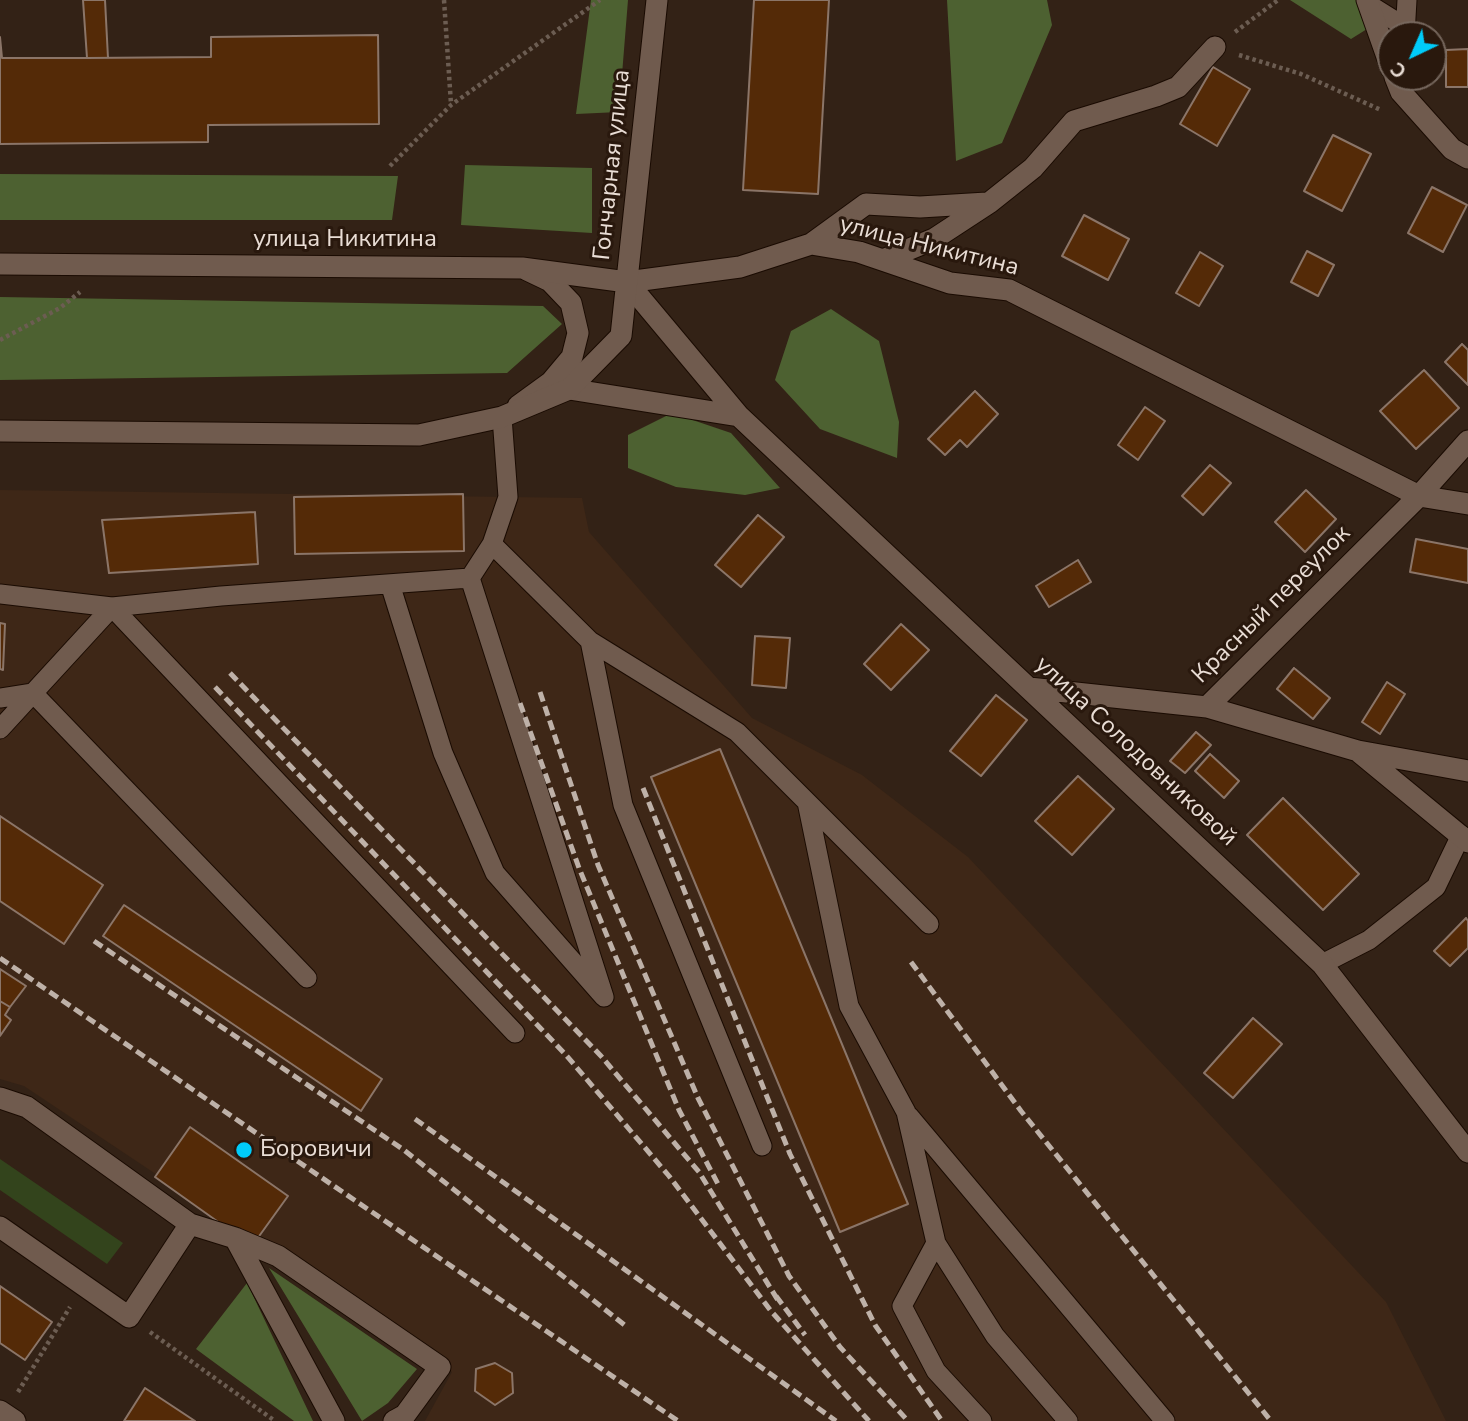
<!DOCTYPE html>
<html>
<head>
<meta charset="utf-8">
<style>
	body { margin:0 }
	#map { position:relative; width:1468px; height:1421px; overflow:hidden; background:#332216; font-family:"Nunito Sans",sans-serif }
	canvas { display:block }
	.north { position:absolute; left:1377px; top:21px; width:70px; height:70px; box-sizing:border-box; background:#29180d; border:2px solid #76675d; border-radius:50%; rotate:224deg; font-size:19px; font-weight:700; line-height:28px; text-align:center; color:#e9ddd5 }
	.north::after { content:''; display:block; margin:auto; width:24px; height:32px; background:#00cbf9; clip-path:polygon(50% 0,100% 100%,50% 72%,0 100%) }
</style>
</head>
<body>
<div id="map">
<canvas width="1468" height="1421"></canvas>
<div class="north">С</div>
</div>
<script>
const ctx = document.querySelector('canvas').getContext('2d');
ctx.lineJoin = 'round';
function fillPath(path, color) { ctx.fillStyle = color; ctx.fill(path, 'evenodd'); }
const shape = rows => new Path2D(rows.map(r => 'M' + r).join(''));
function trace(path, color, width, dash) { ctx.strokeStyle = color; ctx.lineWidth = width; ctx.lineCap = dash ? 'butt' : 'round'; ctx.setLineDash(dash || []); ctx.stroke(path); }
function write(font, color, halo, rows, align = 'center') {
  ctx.font = font + ' "Nunito Sans",sans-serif'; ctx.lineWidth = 6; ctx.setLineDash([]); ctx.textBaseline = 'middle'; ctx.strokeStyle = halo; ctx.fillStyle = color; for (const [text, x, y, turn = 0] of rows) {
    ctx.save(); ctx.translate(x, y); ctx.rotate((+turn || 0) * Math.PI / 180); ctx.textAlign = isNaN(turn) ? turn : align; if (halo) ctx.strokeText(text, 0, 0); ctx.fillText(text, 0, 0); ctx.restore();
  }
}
const built = shape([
	[0,490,582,498,589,532,752,718,862,775,968,857,1386,1302,1446,1421,425,1421,452,1372,24,1086,0,1079]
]);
const green = shape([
	[0,1159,123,1243,107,1264,0,1190]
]);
const forest = shape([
	[591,0,628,0,619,112,576,114],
	[947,0,1047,0,1052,25,1002,143,956,161],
	[1290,0,1359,0,1367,29,1351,39],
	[465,165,592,168,592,233,461,225],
	[0,174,398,176,392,220,0,220],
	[0,297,543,306,562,324,507,373,0,380],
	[831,309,879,341,899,422,897,458,820,429,775,380,791,331],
	[672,413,731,433,780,488,745,495,676,487,628,468,628,435],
	[269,1268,417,1369,388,1403,362,1421],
	[247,1283,313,1421,294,1421,196,1349]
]);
const building = shape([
	[83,0,105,0,108,58,87,58,83,0],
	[754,0,829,0,818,194,743,190,754,0],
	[378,35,379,124,208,125,208,142,0,144,0,37,2,58,87,58,211,57,211,37,378,35],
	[1468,49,1468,87,1446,87,1446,50,1468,49],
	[1213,67,1250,89,1217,146,1180,124,1213,67],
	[1333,135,1371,154,1342,211,1304,191,1333,135],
	[1432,187,1467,205,1443,252,1408,233,1432,187],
	[1084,215,1129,239,1108,280,1062,256,1084,215],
	[1307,251,1334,265,1318,296,1291,282,1307,251],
	[1200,252,1223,266,1199,306,1176,293,1200,252],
	[1462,344,1468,350,1468,385,1445,362,1462,344],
	[1424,370,1459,408,1416,449,1380,411,1424,370],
	[975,391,998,414,967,447,960,440,945,455,928,439,975,391],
	[1145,407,1165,421,1138,460,1118,445,1145,407],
	[1210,465,1231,483,1203,515,1182,496,1210,465],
	[1306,490,1336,519,1305,552,1275,522,1306,490],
	[463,494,464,551,295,554,294,497,463,494],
	[255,512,258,564,109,573,102,520,255,512],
	[758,515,784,537,741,587,715,565,758,515],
	[1416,539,1468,549,1468,583,1410,572,1416,539],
	[1078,560,1091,582,1049,607,1036,586,1078,560],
	[0,623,5,624,3,670,0,669,0,623],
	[901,624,929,650,891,690,864,664,901,624],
	[755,636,790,638,786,688,752,685,755,636],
	[1294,668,1330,698,1313,719,1277,689,1294,668],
	[1387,682,1405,694,1380,734,1362,722,1387,682],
	[996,695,1027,720,981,776,950,751,996,695],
	[1196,732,1211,745,1185,773,1170,761,1196,732],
	[720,749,908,1204,840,1232,651,777,720,749],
	[1210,754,1239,781,1224,798,1195,771,1210,754],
	[1078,776,1114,809,1072,855,1035,821,1078,776],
	[1283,798,1359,874,1323,910,1247,835,1283,798],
	[0,816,103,885,64,944,0,901,0,816],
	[124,905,382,1079,361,1111,103,936,124,905],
	[1466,918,1468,921,1468,948,1450,966,1434,951,1466,918],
	[0,969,26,986,10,1007,0,1001,0,969],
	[0,1001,10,1007,5,1015,11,1020,0,1036,0,1001],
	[1253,1018,1282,1044,1233,1098,1204,1073,1253,1018],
	[190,1127,288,1196,252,1246,155,1177,190,1127],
	[0,1286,52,1322,25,1360,0,1343,0,1286],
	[495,1363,512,1373,513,1393,495,1405,475,1391,476,1369,495,1363],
	[145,1388,195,1421,124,1421,145,1388]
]);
const path = shape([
	[444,0,451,104],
	[1235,32,1278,0],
	[1239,55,1301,74,1381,110],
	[390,166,451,105,600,0],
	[0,340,60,308,80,292],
	[150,1332,275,1421],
	[18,1392,70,1307]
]);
const lane = shape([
	[1368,4,1405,27],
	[1405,35,1407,0],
	[502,417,508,497,492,544,470,578,221,596,112,607,515,1033],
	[492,544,590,641,623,805,762,1146],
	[390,584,443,753,495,873,604,997,470,578],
	[0,594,112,607,0,729],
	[590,641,737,732,929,924],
	[0,698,33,693,307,978],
	[807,802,849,1006,906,1112,936,1243,902,1306,936,1371,982,1421],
	[1322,964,1369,940,1436,887,1461,835],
	[909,1116,1165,1421],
	[936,1243,995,1336,1068,1421]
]);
const street = shape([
	[1367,0,1391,68],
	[1395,77,1401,92,1452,149,1468,158],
	[811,244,866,204,920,207,987,203],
	[883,260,934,239,989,203,1033,168,1074,121,1156,96,1178,87,1215,47],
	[627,282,739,416,1322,964,1468,1152],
	[627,282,740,267,811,244,859,252,950,283,1009,290,1419,496,1468,504],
	[569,389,739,416],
	[518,406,551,382,572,357,578,333,571,303,550,281,527,270],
	[1029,688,1207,707,1358,751,1468,771],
	[1207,707,1419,496,1468,441],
	[1360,753,1468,842],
	[0,1098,27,1107,190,1224,235,1238,278,1256,440,1367,405,1415,394,1421],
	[0,1227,129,1317,190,1224],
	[235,1238,334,1421],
	[0,1411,15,1421]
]);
const secondary = shape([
	[0,264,522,268,627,282],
	[0,431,419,435,502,417,569,389,621,336,657,0]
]);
const rail = shape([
	[230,673,601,1056,699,1172,779,1302],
	[215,687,566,1055,669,1176,771,1311,869,1421],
	[540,692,598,865,698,1098,789,1276,840,1347,908,1421],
	[520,703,579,868,679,1110,718,1184],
	[643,788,790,1154,875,1325,942,1421],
	[94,941,404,1150,627,1327],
	[0,958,678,1421],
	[911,962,1021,1111,1271,1421],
	[415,1119,836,1421],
	[776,1296,805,1335]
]);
const markers = [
	[244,1150,9,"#00cbf9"]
];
const streetNames = [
	["Гончарная улица",613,165,-84],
	["улица Никитина",345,240],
	["улица Никитина",929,247,14],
	["Красный переулок",1272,605,-45],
	["улица Солодовниковой",1135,752,43]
];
const poiNames = [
	["Боровичи",260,1150]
];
fillPath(built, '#3e2717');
fillPath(green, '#33441c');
fillPath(forest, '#4d6131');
fillPath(building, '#542a07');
trace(building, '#8b7568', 2);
trace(lane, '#1a0b02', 21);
trace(street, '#1a0b02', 23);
trace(secondary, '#1a0b02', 23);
trace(path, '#6c5d52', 4.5, [3.5, 3.5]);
trace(lane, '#705b4e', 19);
trace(street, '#705b4e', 21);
trace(secondary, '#705b4e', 21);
trace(rail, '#beb1a8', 5, [10, 5]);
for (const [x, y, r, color] of markers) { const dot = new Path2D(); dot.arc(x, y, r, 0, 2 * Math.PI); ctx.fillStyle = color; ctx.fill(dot); trace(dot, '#29180d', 2.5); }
write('24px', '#e9ddd5', '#29180d', streetNames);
write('24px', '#e9ddd5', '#29180d', poiNames, 'left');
</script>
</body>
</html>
